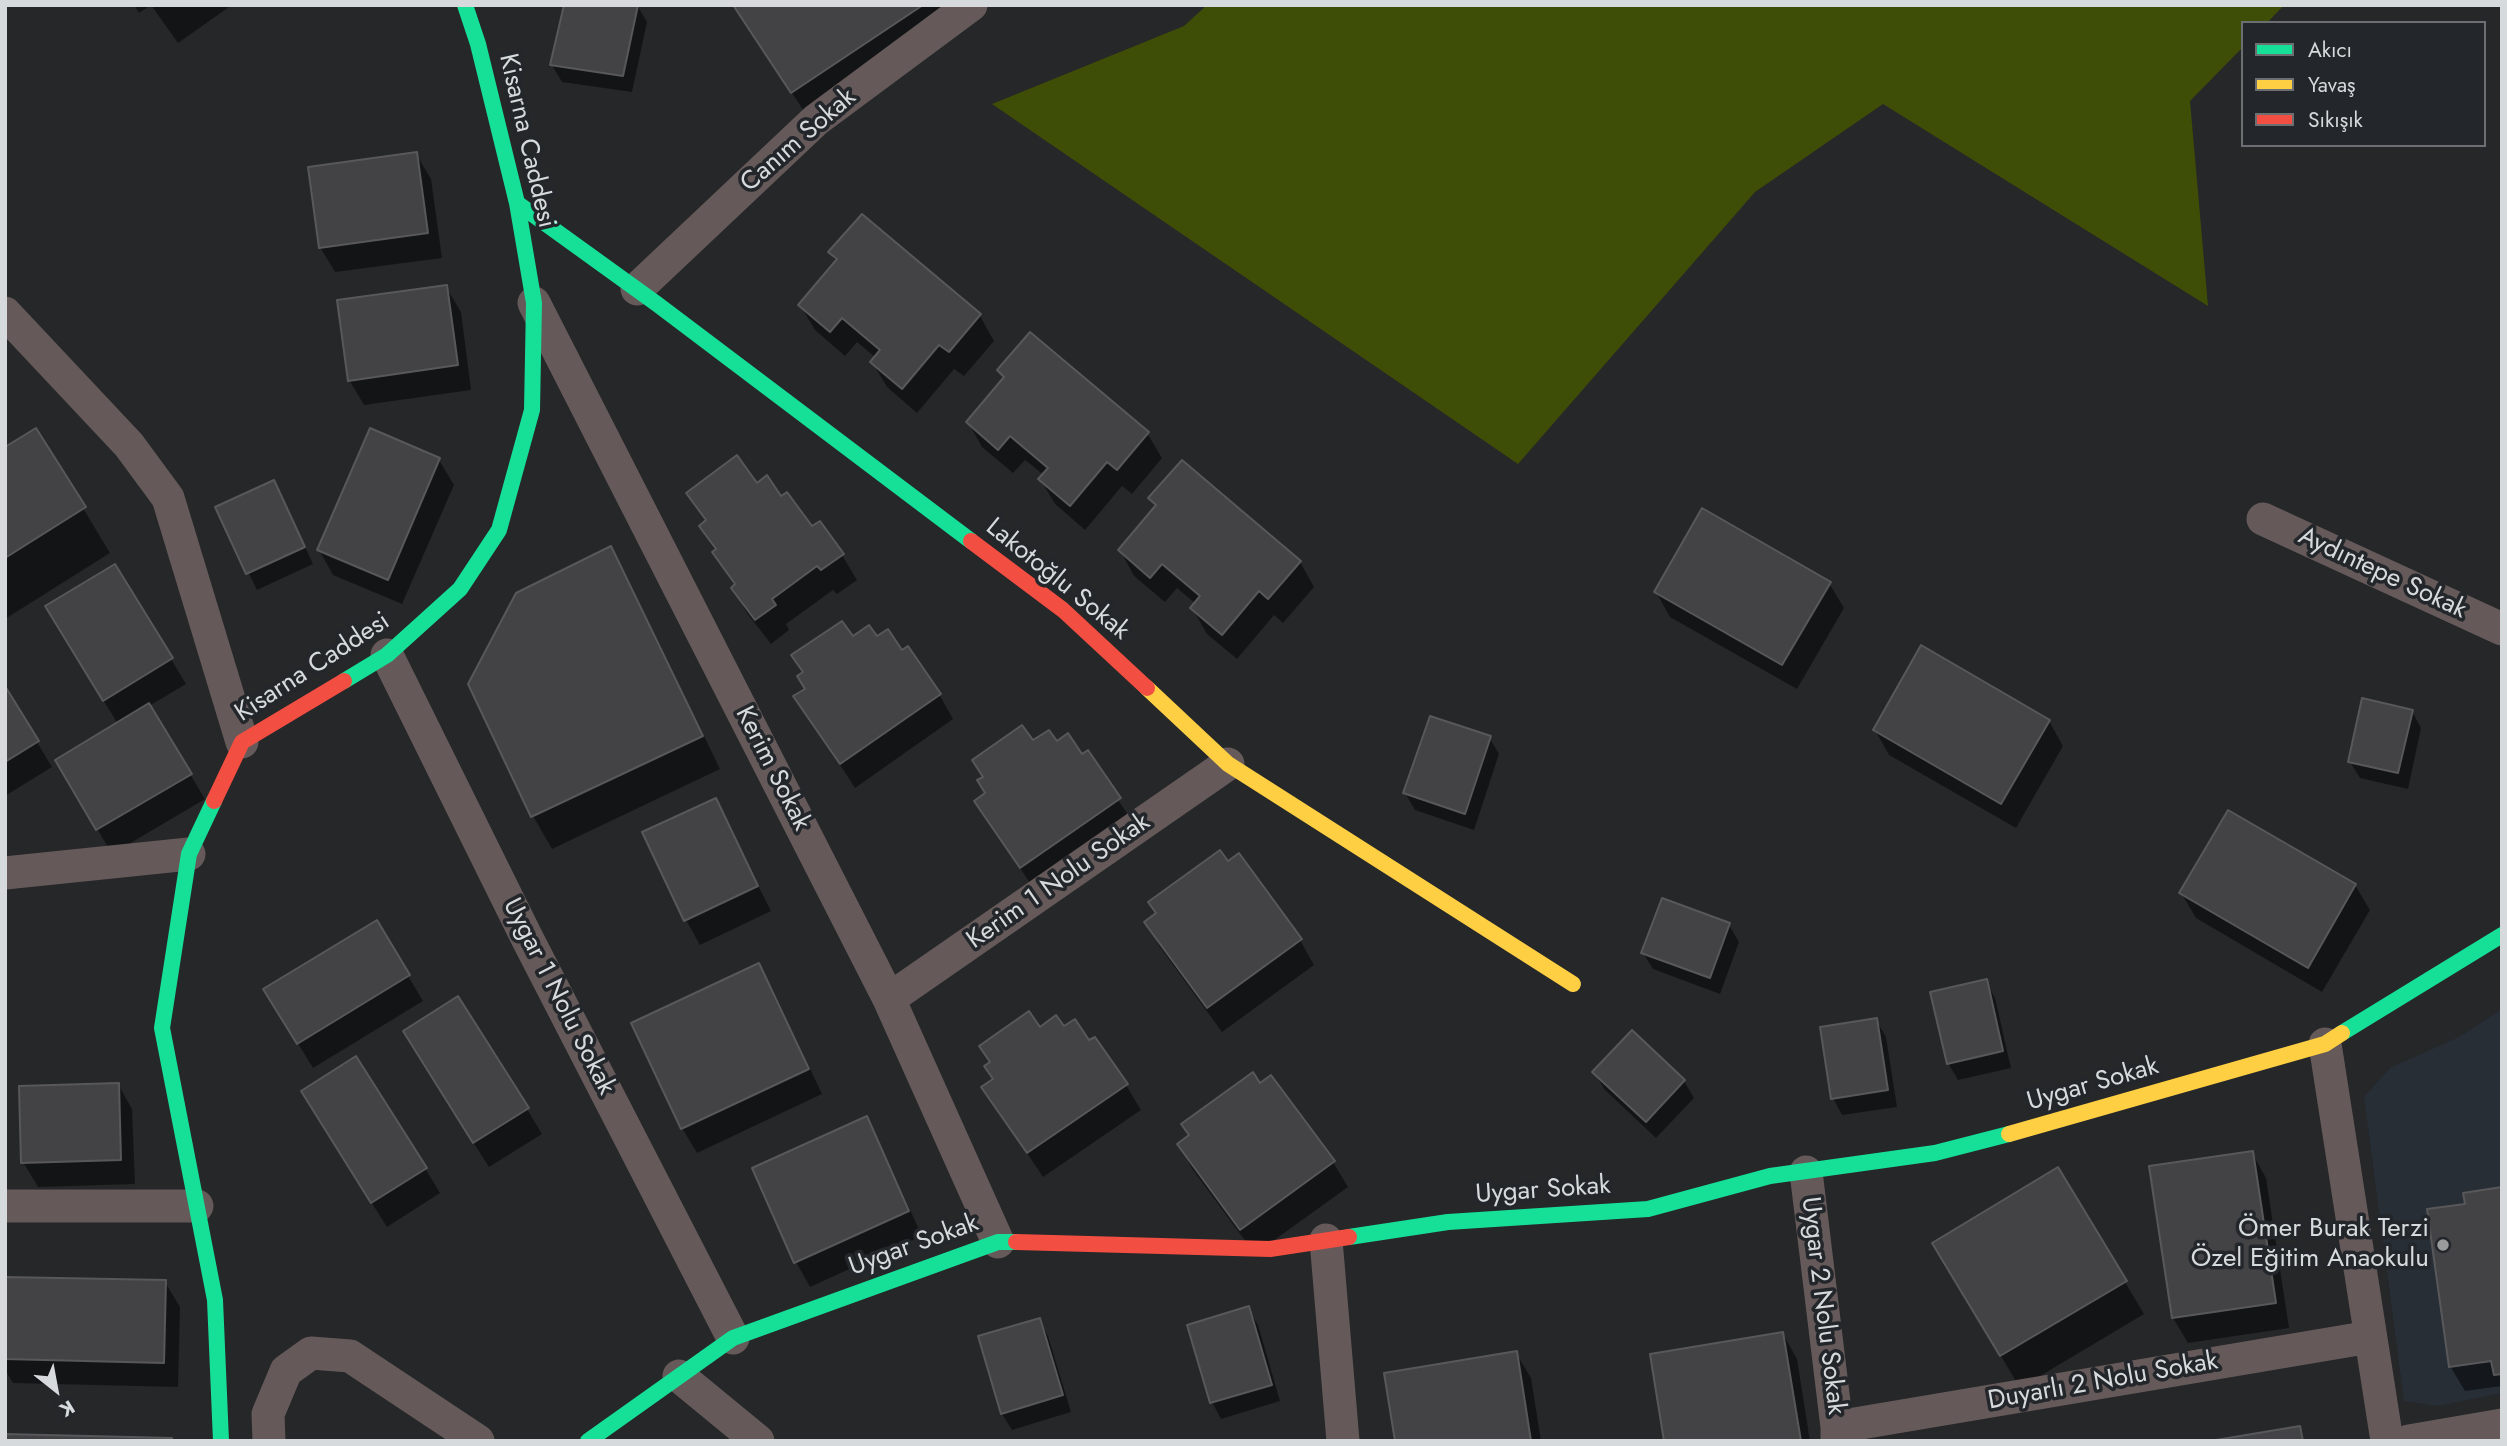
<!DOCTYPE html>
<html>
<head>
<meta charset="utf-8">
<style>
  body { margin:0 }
  #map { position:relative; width:2507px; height:1446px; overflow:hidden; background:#252729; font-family:Jost,sans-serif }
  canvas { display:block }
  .frame { position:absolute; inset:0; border:7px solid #d7dadc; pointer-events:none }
  .legend { position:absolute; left:2241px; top:21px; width:245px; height:126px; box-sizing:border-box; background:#23272b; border:2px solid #6b6f72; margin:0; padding:9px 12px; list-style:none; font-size:21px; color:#d7dadc }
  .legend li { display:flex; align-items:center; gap:14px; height:35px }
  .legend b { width:35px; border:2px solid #6b6f72 }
  .north { position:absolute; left:21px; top:1355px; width:70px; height:70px; -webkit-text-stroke:5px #23272b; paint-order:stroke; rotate:149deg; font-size:19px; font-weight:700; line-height:28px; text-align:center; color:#d7dadc }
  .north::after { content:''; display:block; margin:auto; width:24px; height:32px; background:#d7dadc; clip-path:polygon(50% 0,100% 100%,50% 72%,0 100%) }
</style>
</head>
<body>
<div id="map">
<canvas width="2507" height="1446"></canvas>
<div class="frame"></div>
<ul class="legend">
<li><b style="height:9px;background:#16e098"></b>Akıcı</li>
<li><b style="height:9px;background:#ffcf43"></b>Yavaş</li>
<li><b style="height:9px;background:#f24e42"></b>Sıkışık</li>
</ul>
<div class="north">K</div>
</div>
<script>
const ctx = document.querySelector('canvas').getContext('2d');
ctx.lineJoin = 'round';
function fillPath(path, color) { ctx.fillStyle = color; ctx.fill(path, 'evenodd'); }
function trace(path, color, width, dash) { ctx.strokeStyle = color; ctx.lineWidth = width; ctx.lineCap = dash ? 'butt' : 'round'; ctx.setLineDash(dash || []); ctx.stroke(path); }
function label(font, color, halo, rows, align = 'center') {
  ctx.font = font + ' Jost,sans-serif'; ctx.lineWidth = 7; ctx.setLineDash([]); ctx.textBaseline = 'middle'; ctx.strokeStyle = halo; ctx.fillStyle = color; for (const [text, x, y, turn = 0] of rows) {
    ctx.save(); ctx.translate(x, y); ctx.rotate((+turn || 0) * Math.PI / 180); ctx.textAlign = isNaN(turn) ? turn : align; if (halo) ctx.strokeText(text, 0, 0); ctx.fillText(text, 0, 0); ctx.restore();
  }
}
const built = new Path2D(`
  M2502,1009V1393L2438,1406L2404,1401L2364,1097L2390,1068L2459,1037Z`);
const green = new Path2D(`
  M1207,5H2284L2267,23H2243V47L2190,101L2208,306L1883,104L1755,192L1518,464L992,104L1184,26Z`);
const shadow = new Path2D(`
  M134,5H151L139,13Z
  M151,5H232L178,43Z
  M637,5L647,22L632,92L562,82L552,65Z
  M735,5H965L807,116Z
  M416,154L431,179L442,258L335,272L320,247Z
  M863,217L980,316L994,341L964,376L954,369L917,413L887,387L872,362L876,358L857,342L845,356L815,330L800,305L836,262L831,252Z
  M446,287L461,312L471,390L364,405L349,380Z
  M999,370L1147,433L1162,458L1132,494L1122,486L1085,530L1055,504L1040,479L1044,475L1025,460L1013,473L982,447L968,422L1004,379Z
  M36,430L110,553L5,619V450Z
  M439,460L454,485L402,604L333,575L319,550Z
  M757,485L781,499L842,555L857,580L837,594L833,590L786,624L789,630L771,644L747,613L733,588L735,587L701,526L706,522L688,493Z
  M283,499L313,564L257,590L217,508Z
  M1150,499L1300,562L1314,587L1283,623L1274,615L1237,659L1207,634L1192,608L1196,604L1177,588L1165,602L1134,576L1120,550L1156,508Z
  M611,549L629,581L720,769L552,849L533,816L470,684Z
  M1829,583L1844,608L1797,689L1670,617L1656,592Z
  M61,632L171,659L186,684L149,706L205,799L112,854L57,761L118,724Z
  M876,638L901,652L939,694L953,719L855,788L796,697L807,690L803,673L794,656Z
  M5,689L52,767L5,796Z
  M2412,711L2421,728L2408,789L2360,778L2350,762Z
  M2049,721L2063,746L2016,828L1889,755L1875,730Z
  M1489,737L1499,754L1474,830L1415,810L1405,793Z
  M1057,743L1082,757L1087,753L1134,824L1036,892L976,802Z
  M715,800L771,911L700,945L686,920Z
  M2355,885L2370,910L2322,992L2196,918L2181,893Z
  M376,922L423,1001L313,1068L280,1014Z
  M1146,922L1300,940L1314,965L1222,1032L1160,947Z
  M1729,925L1739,942L1720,994L1653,969L1643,953Z
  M759,965L773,990L822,1094L697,1153L682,1128Z
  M1986,981L1995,998L2011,1068L1958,1080L1948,1063Z
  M1876,1020L1886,1037L1897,1107L1842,1115L1833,1098Z
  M1040,1029H1064L1089,1042L1126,1085L1141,1110L1043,1177L983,1087L994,1080L991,1063L981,1046Z
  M1632,1033L1684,1081L1694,1098L1656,1138L1604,1089L1595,1072Z
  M419,1057L527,1109L542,1134L489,1167Z
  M118,1084L132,1109L135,1184L38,1187L23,1162Z
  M1260,1085L1333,1162L1348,1187L1255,1254L1193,1170L1179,1145L1190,1137L1183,1125Z
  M317,1116L425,1168L440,1193L387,1227Z
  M866,1119L880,1144L922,1236L810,1287L796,1262Z
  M2252,1153L2266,1178L2289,1328L2188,1343L2173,1318L2151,1167Z
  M2502,1189V1386L2465,1391L2450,1366L2467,1206Z
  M1953,1276L2125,1282L2144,1314L2020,1388Z
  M5,1278L165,1282L180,1307L178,1387L13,1383L5,1370Z
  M1248,1308L1258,1325L1280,1401L1221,1419L1212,1402Z
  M1039,1320L1048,1336L1071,1412L1012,1430L1002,1414Z
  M1783,1334L1797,1359L1810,1441H1666Z
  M1516,1353L1531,1378L1541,1441H1396Z`);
const building = new Path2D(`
  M564,5H638L623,76L550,65Z
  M733,5H923L791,93Z
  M417,152L428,233L319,248L308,167Z
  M862,214L981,314L949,352L939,345L902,389L870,362L880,350L842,318L830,332L798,305L837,259L828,252Z
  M447,285L458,365L348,381L337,300Z
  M1030,332L1149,432L1117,470L1107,462L1070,506L1038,479L1048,468L1010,436L998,450L966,422L1004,377L997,370Z
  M36,428L86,507L5,558V447Z
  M370,428L440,458L388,580L317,550Z
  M737,455L757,483L767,475L781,496L787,492L812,526L820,521L844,554L821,570L817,566L772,599L776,605L755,620L731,588L735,584L712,552L716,549L699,526L706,520L686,493Z
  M1182,460L1301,561L1268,599L1259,591L1222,635L1190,608L1200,596L1162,564L1150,578L1118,550L1156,505L1148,498Z
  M274,480L305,547L246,574L215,507Z
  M1702,508L1831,582L1782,665L1654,592Z
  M611,546L703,736L531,817L468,684L516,593Z
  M115,564L173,658L103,701L45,606Z
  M842,621L853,636L869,625L877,636L888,629L902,650L908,646L941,694L840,764L793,696L805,689L797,676L803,672L791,655Z
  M1921,645L2050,720L2001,804L1873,730Z
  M5,686L39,741L5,762Z
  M2362,698L2413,710L2398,773L2348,762Z
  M149,703L192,774L96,830L55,760Z
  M1430,716L1491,736L1465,814L1403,793Z
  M1022,725L1033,740L1049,730L1057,741L1068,733L1082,754L1088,750L1121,798L1020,868L974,801L985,793L977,780L983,777L972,760Z
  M716,798L758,886L684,921L642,832Z
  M2228,810L2356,884L2308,968L2179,893Z
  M1220,850L1228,861L1239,853L1302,939L1207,1008L1144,922L1156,913L1148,902Z
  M1662,898L1730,923L1710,978L1641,953Z
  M377,920L410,975L297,1044L263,989Z
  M759,963L809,1069L681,1129L631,1023Z
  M1987,979L2003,1051L1947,1064L1930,992Z
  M458,996L529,1108L473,1143L403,1031Z
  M1029,1011L1040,1027L1056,1015L1064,1026L1075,1019L1089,1040L1095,1037L1128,1084L1027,1153L981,1087L993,1079L984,1066L990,1062L979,1046Z
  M1877,1018L1888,1090L1831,1099L1820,1027Z
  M1632,1030L1685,1080L1646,1122L1592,1072Z
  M356,1056L427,1168L371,1203L301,1091Z
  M1253,1072L1260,1083L1271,1075L1335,1161L1240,1230L1177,1144L1189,1135L1181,1124Z
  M119,1083L121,1160L21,1163L19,1086Z
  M867,1116L909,1211L794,1263L752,1168Z
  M2253,1151L2276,1303L2172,1318L2149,1166Z
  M2058,1167L2127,1281L2000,1356L1932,1243Z
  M2502,1187V1374L2494,1375L2491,1361L2449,1367L2427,1209L2465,1204L2463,1193Z
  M5,1277L166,1280L164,1363L5,1359Z
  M1249,1306L1272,1385L1210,1403L1187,1325Z
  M1040,1318L1063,1395L1001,1414L978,1336Z
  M1783,1332L1801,1441H1664L1650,1354Z
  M1517,1351L1531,1441H1395L1384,1373Z
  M2300,1426L2303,1441H2210Z
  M5,1434L172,1438V1441H5Z`);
const street = new Path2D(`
  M637,289L816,120L971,5
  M534,303L889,999L998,1242
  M5,313L129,445L168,498L242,742
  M2263,519L2502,629
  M387,655L527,938L733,1338
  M5,873L189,854
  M889,999L1228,764
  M2325,1044L2387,1441
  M1806,1172L1837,1427V1441
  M5,1206H197
  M1326,1240L1343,1441
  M679,1376L758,1441
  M1837,1427L2370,1337
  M269,1441L268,1414L286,1371L311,1353L350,1356L478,1441
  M2409,1441L2502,1425`);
const fast = new Path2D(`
  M517,203L657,304L971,541
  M344,681L387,655L460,589L499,530L532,410L534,303L517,203L478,44L465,5
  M214,801L189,854L162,1028L215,1300L221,1441
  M2342,1033L2502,935
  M1349,1237L1448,1222L1648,1209L1770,1176L1935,1153L2009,1134
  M588,1441L733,1338L998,1242H1016`);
const slow = new Path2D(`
  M1147,688L1228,764L1573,984
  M2009,1134L2325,1044L2342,1033`);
const jam = new Path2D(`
  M971,541L1063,610L1147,688
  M214,801L242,742L344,681
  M1016,1242L1270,1249L1349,1237`);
const markers = [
  [2443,1245,7,"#999b9d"]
];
const streetNames = [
  ["Kisarna Caddesi",526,141,77],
  ["Canım Sokak",799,141,-41],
  ["Aydıntepe Sokak",2382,574,25],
  ["Lakotoğlu Sokak",1057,580,39],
  ["Kisarna Caddesi",313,668,-33],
  ["Kerim Sokak",772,769,63],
  ["Kerim 1 Nolu Sokak",1059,882,-35],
  ["Uygar 1 Nolu Sokak",558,997,63],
  ["Uygar Sokak",2093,1085,-16],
  ["Uygar Sokak",1543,1191,-4],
  ["Uygar Sokak",914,1246,-20],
  ["Uygar 2 Nolu Sokak",1822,1306,83],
  ["Duyarlı 2 Nolu Sokak",2103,1382,-10]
];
const poiNames = [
  ["Ömer Burak Terzi",2429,1230],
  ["Özel Eğitim Anaokulu",2429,1260]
];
fillPath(built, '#272e36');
fillPath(green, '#3e4e06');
fillPath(shadow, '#0007');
fillPath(building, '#434345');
trace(building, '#58585a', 2);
trace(street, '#655a59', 33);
trace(fast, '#16e098', 16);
trace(slow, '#ffcf43', 16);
trace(jam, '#f24e42', 16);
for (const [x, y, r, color] of markers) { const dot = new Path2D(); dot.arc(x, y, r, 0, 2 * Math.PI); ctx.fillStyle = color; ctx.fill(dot); trace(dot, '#23272b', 2.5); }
label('26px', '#d7dadc', '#23272b', streetNames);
label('26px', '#d7dadc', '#23272b', poiNames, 'right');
</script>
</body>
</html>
